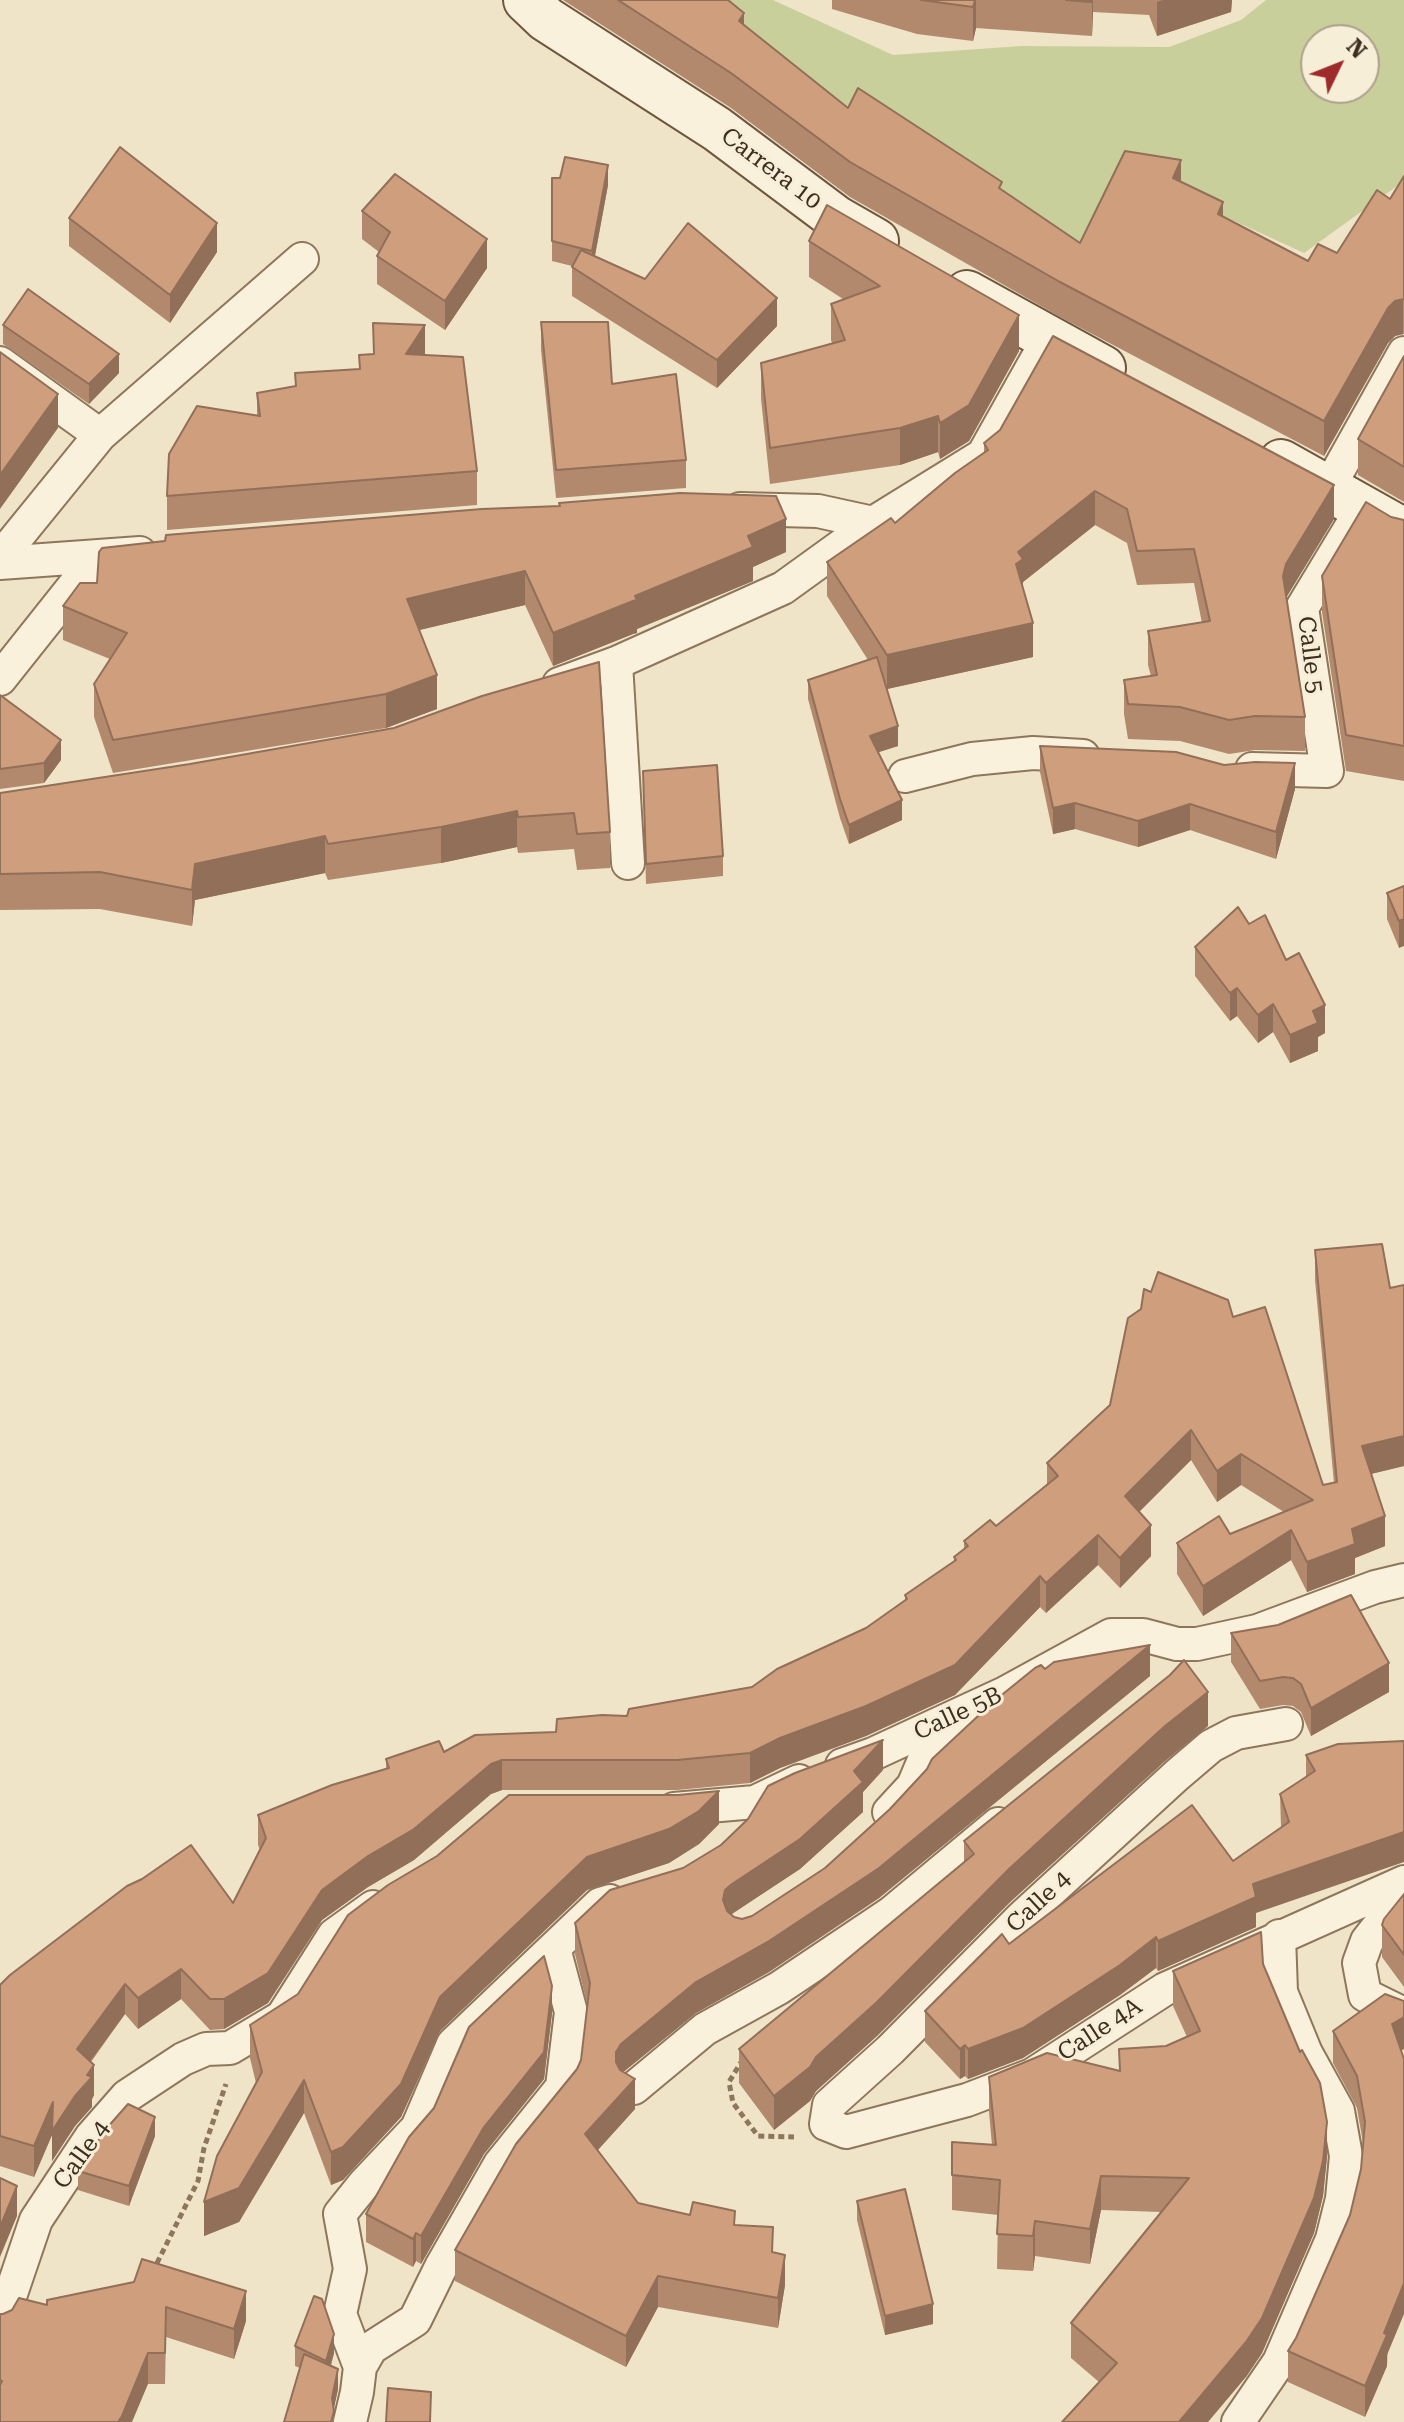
<!DOCTYPE html>
<html>
<head>
<meta charset="utf-8">
<style>
  body { margin:0 }
  #map { position:relative; width:1404px; height:2422px; overflow:hidden; background:#f0e4c8; font-family:"Roboto Serif",serif }
  canvas { display:block }
  .north { position:absolute; left:1300px; top:24px; width:80px; height:80px; box-sizing:border-box; background:#f7eed8; border:2px solid #ada18e; border-radius:50%; rotate:47deg; font-size:22px; font-weight:700; line-height:32px; text-align:center; color:#3d2e20 }
  .north::after { content:''; display:block; margin:auto; width:28px; height:36px; background:#9e2a2b; clip-path:polygon(50% 0,100% 100%,50% 72%,0 100%) }
</style>
</head>
<body>
<div id="map">
<canvas width="1404" height="2422"></canvas>
<div class="north">N</div>
</div>
<script>
const ctx = document.querySelector('canvas').getContext('2d');
ctx.lineJoin = 'round';
function fillPath(path, color) { ctx.fillStyle = color; ctx.fill(path, 'evenodd'); }
function trace(path, color, width, dash) { ctx.strokeStyle = color; ctx.lineWidth = width; ctx.lineCap = dash ? 'butt' : 'round'; ctx.setLineDash(dash || []); ctx.stroke(path); }
function label(font, color, halo, rows, align = 'center') {
  ctx.font = font + ' "Roboto Serif",serif'; ctx.lineWidth = 6; ctx.setLineDash([]); ctx.textBaseline = 'middle'; ctx.strokeStyle = halo; ctx.fillStyle = color; for (const [text, x, y, turn = 0] of rows) {
    ctx.save(); ctx.translate(x, y); ctx.rotate((+turn || 0) * Math.PI / 180); ctx.textAlign = isNaN(turn) ? turn : align; if (halo) ctx.strokeText(text, 0, 0); ctx.fillText(text, 0, 0); ctx.restore();
  }
}
const green = new Path2D(`
  M711,0H773L893,55L1021,46L1169,47L1241,20L1266,0H1404V181L1304,253L1119,168L1073,264L846,118ZM1316,40H1364V88H1316Z`);
const path = new Path2D(`
  M743,2059L729,2082L733,2103L758,2136L794,2137
  M157,2263L198,2181L204,2148L226,2084`);
const street = new Path2D(`
  M0,363L100,435
  M1329,487L1404,353
  M740,509L818,511L873,523L983,455L1048,339
  M0,558L100,435L302,259
  M0,563L140,553
  M616,663L628,863
  M0,679L97,557
  M559,684L616,663L783,588L873,523
  M1252,769L1327,771L1302,608L1363,507
  M905,776L972,759L1033,753L1083,756
  M1286,1724L1236,1733L1211,1746L1177,1775L1022,1917L890,2050L829,2105L826,2124L846,2132L967,2100L1032,2075L1165,1989L1404,1882
  M842,1765L873,1754L1005,1693L1111,1635H1143L1177,1644H1197L1257,1631L1375,1587L1404,1580
  M674,1809L755,1802L799,1781
  M889,1812L913,1786L930,1746L953,1720
  M1404,1894L1367,1941L1359,1963L1365,1995L1404,2014
  M634,2088L705,2029L779,1988L891,1913L998,1824
  M0,2326L36,2220L91,2137L127,2096L183,2059L206,2049L230,2048L282,2017L334,1935L373,1907
  M360,2367L340,2314L350,2269L340,2214L364,2184L417,2128L453,2044L600,1904L610,1901
  M350,2422L357,2392L360,2367L371,2348L415,2320L441,2267L500,2164L562,2087L571,2012L554,1948
  M1238,2422L1279,2362L1332,2239L1342,2199L1346,2156L1338,2111L1306,2053L1281,1992L1279,1936`);
const secondary = new Path2D(`
  M526,0L546,19L717,129L836,218L876,241
  M967,293L1103,368
  M1281,462L1404,531`);
const wall = new Path2D(`
  M563,0H728L744,26L848,108L1002,191L1080,243L1181,182L1223,217L1308,261L1337,253L1390,199L1404,176V334L1395,336L1388,343L1324,456L1060,317L850,197L731,108Z
  M832,0H1232L1231,12L1157,36L1149,15L1093,12L1092,36L976,28L973,41L917,34L832,9Z
  M552,178L608,185L595,256L645,279L777,326L717,388L572,296V266L552,261Z
  M362,211L487,268L445,330L377,284V256L379,252L362,239Z
  M69,218L217,252L170,323L69,246Z
  M809,241L1019,351L969,441L940,459L938,452L900,465L770,484L761,399V363L832,343L831,340V304L843,299L809,277Z
  M541,322L612,384L686,460V488L556,498L541,350Z
  M373,323L425,355L477,471V505L167,530V496L257,415V393L295,387L359,369V355L373,354Z
  M3,325L119,373L89,404L3,344Z
  M1404,356V502L1358,475V439Z
  M984,443L1334,519L1286,597L1305,717V751L1255,750L1229,754L1180,741L1128,739L1124,714V680L1151,676L1148,665V631L1202,623L1194,583L1137,585L1127,543L1095,525L1023,582V590L1033,657L887,689L898,746L878,752L902,820L849,844L840,818L808,699V680L868,660L827,596V562L895,523L984,453Z
  M1391,517L1404,520V781L1346,771L1322,612V576Z
  M786,552L753,567V581L637,629V633L633,634L553,666L525,605L419,630L437,709L386,728L113,773L94,717V684L110,659L63,640V606L97,583Z
  M0,695L61,760L44,783L0,789Z
  M482,696L610,832V868L577,870L574,849L518,853L517,847L441,863L328,880L325,873L195,900L192,926L100,909L0,910V793L190,764L394,728Z
  M1040,746L1295,789L1276,859L1190,830L1138,847L1075,829L1053,834L1040,772Z
  M643,771L723,856V876L646,884Z
  M1404,886L1399,948L1387,919V893Z
  M1249,924L1286,960L1325,1033L1318,1037V1051L1290,1063L1273,1032L1258,1043L1237,1016L1230,1021L1195,976V947Z
  M1315,1250L1390,1288L1404,1285V1466L1371,1474L1385,1546L1355,1558V1574L1307,1592L1291,1560L1203,1616L1177,1574V1543L1230,1534L1284,1512L1241,1485L1217,1502L1191,1460L1139,1512L1151,1556L1120,1588L1098,1565L1046,1613L1040,1607L955,1695L866,1736L780,1768L750,1783L677,1790H502L491,1794L414,1860L368,1887L322,1920L268,2003L224,2029L210,2030L181,1999L138,2029L125,2014L91,2062L94,2095L92,2099V2107L75,2126L52,2161V2135L34,2177L0,2166V1985L233,1903L260,1850L258,1845V1815L386,1769V1759L444,1752L556,1732L752,1687L866,1628L905,1600V1595L954,1561V1557L964,1549V1541L996,1526L1047,1484V1463L1233,1317L1323,1485L1334,1483L1315,1280Z
  M1231,1633L1389,1692L1311,1736L1301,1712L1293,1706L1283,1705L1260,1709L1231,1662Z
  M1045,1669L1150,1676L879,1898L769,1972L696,2013L623,2072L635,2109L598,2150L638,2203L735,2225L773,2252L785,2285L778,2328L658,2307L626,2367L455,2281V2250L577,2069L581,2060L587,2004L575,1954V1923L683,1868L883,1770L863,1792V1812L800,1869L731,1914L734,1917L742,1919L752,1916L825,1868Z
  M1208,1726L1165,1761L1009,1903L877,2036L816,2091L810,2101L774,2130L739,2083V2049L964,1862V1841Z
  M1404,1741L1256,1913V1927L1158,1971L1156,1968L1120,1995L1023,2058L968,2079L965,2076L960,2079L925,2042V2011L1009,1944L1233,1861L1281,1827L1280,1794L1306,1777V1755Z
  M719,1824L699,1844L669,1863L587,1890L440,2031L401,2117L343,2180L331,2185L304,2113L239,2222L204,2236L256,2083L250,2058V2025Z
  M1404,1894V1987L1382,1957V1925Z
  M1263,1964L1327,2157L1323,2196L1314,2233L1262,2353L1246,2377L1099,2382L1071,2358V2323L1162,2212L1101,2210L1090,2264L1035,2256L1033,2271L997,2269L998,2215L952,2210V2142L992,2145L989,2112V2077L1119,2071L1166,2046L1187,2037L1173,2006V1971Z
  M552,2013L544,2079L484,2154L421,2264L416,2261L413,2267L366,2242V2214Z
  M1333,2031L1404,2049L1401,2050L1387,2366L1365,2417L1288,2382V2351L1296,2338L1350,2215L1361,2169L1363,2143L1357,2108L1333,2063Z
  M155,2136L129,2206L78,2190V2171Z
  M857,2201L933,2324L885,2335L857,2220Z
  M134,2282L246,2321L234,2359L166,2337L165,2384H148L0,2422V2314L47,2305Z
  M295,2346L334,2353L331,2366L338,2389L333,2410L334,2422L300,2368L295,2366Z`);
const shadedWall = new Path2D(`
  M975,0H976V28L973,41V7Z
  M1092,0H1093V12L1092,36Z
  M1163,0H1232L1231,12L1157,36V2Z
  M744,13V48L739,21Z
  M1181,160V196L1173,178Z
  M608,165V185L592,271V251Z
  M1223,202V237L1218,214Z
  M217,223V252L170,323V295Z
  M487,239V268L445,330V301Z
  M777,298V326L717,388V360Z
  M1403,299V334L1395,336L1388,343L1324,456V421L1388,308L1395,301Z
  M1019,315V351L969,441L940,459V423Z
  M425,325V359L406,354Z
  M119,354V373L89,404V384Z
  M58,394V428L0,509V475Z
  M938,416V452L900,465V428Z
  M1334,485V519L1286,598L1283,576L1286,564Z
  M1095,491V525L1023,582V593L1016,564L1018,552Z
  M786,519V552L753,567V581L637,629V633L633,634L553,666V633L635,596L748,536Z
  M525,571V605L407,633V599Z
  M1033,623V657L887,689V655Z
  M437,675V709L386,728V694Z
  M898,726V746L870,755V736Z
  M61,740V760L44,783V763Z
  M1295,763V789L1276,859V832Z
  M902,800V820L849,844V825Z
  M1075,803V829L1053,834V808Z
  M1190,804V830L1138,847V821Z
  M517,811V847L441,863V827Z
  M325,836V873L195,900L192,926V890L195,864Z
  M1404,919V946L1399,948V921Z
  M1237,988V1016L1230,1021V993Z
  M1273,1004V1032L1258,1043V1015Z
  M1325,1005V1033L1318,1037V1051L1290,1063V1035L1313,1011Z
  M1191,1430V1460L1125,1526V1496Z
  M1404,1436V1466L1362,1476V1446Z
  M1241,1454V1485L1217,1502V1471Z
  M1385,1516V1546L1355,1558V1574L1307,1592V1562L1352,1529Z
  M1151,1525V1556L1120,1588V1558Z
  M1291,1530V1560L1203,1616V1586Z
  M1098,1535V1565L1046,1613V1583Z
  M1040,1576V1607L955,1695L866,1736L780,1768L750,1783V1753Z
  M1150,1645V1676L879,1898L769,1972L696,2013L621,2074L616,2082V2052L621,2044L696,1982Z
  M1389,1663V1692L1311,1736V1708Z
  M1208,1692V1726L1165,1761L1009,1903L877,2036L816,2091L810,2101L774,2130V2096L816,2057L1009,1869L1165,1726Z
  M883,1740V1770L863,1792V1812L800,1869L732,1914L725,1921L723,1900L725,1890L854,1771Z
  M502,1760V1790L491,1794L414,1860L368,1887L322,1920L268,2003L224,2029V1999L322,1890L491,1764Z
  M719,1791V1824L699,1844L669,1863L587,1890L440,2031L401,2117L343,2180L331,2185V2152L440,1997L587,1857Z
  M1404,1832V1862L1256,1913V1927L1158,1971V1941L1253,1884Z
  M1156,1937V1968L1120,1995L1023,2058L968,2079V2049Z
  M181,1969V1999L138,2029V1998Z
  M125,1984V2014L77,2079V2049Z
  M552,1986V2013L544,2079L484,2154L421,2264V2236Z
  M1404,2017V2049L1392,2056V2024Z
  M965,2045V2076L960,2079V2049Z
  M94,2065V2095L92,2099V2107L75,2126L52,2161V2135L34,2177V2146L53,2102Z
  M635,2079V2109L585,2164V2134Z
  M304,2080V2113L239,2222L204,2236V2202Z
  M155,2117V2136L129,2206V2186Z
  M1327,2122V2157L1323,2196L1314,2233L1262,2353L1246,2377L1208,2422H1179Z
  M1101,2176V2210L1090,2264V2229Z
  M17,2186V2216L0,2257V2227Z
  M1035,2221V2256L1033,2271V2236Z
  M416,2233V2261L413,2267V2239Z
  M785,2255V2285L778,2328V2298Z
  M658,2276V2307L626,2367V2336Z
  M1404,2283V2314L1387,2355V2366L1365,2417V2386L1384,2333Z
  M246,2291V2321L234,2359V2329Z
  M933,2304V2324L885,2335V2316Z
  M334,2334V2353L326,2380V2361Z
  M148,2353V2384L132,2422H118Z
  M338,2369V2389L332,2418V2398Z`);
const building = new Path2D(`
  M618,0H728L744,13L739,21L848,108L858,88L1002,182L999,188L1080,243L1125,151L1181,160L1173,178L1223,202L1218,214L1308,261L1318,244L1337,253L1377,190L1390,199L1404,176V299L1395,301L1388,308L1324,421L1060,282L850,162L731,73Z
  M921,0H975L973,7Z
  M1066,0H1092V2Z
  M120,147L217,223L170,295L69,218Z
  M565,157L608,165L592,251L552,241V178H560Z
  M395,174L487,239L445,301L377,256L390,232L362,211Z
  M827,205L1019,315L969,405L940,423L938,416L900,428L770,448L761,363L845,340L831,304L880,286L809,241Z
  M688,223L777,298L717,360L572,267L581,250L645,279Z
  M28,289L119,354L89,384L3,325Z
  M541,322H608L612,384L676,374L686,460L556,470Z
  M373,323L425,325L406,354L463,357L477,471L167,496L169,454L197,406L260,416L257,393L296,386L295,373L360,369L359,355L374,354Z
  M1053,336L1334,485L1286,564L1283,576L1305,717L1255,716L1229,720L1180,707L1128,704L1124,680L1157,675L1148,631L1210,621L1194,549L1137,551L1127,509L1095,491L1018,552L1023,559L1016,564L1033,623L887,655L827,562L891,518L895,523L955,473L988,450L984,443L1000,430Z
  M0,352L58,394L0,475Z
  M1404,356V467L1358,439Z
  M680,493L776,496L786,519L748,536L753,547L635,596L637,600L633,601L553,633L525,571L407,599L437,675L386,694L113,740L94,684L127,633L63,606L80,583H97L99,552L102,548L165,541L166,535L482,509L560,506L559,503Z
  M1366,502L1391,517L1404,520V746L1346,735L1322,576Z
  M877,657L898,726L870,736L902,800L849,825L840,799L808,680Z
  M599,662L610,832L577,834L574,813L518,817L517,811L441,827L328,844L325,836L195,864L192,890L100,872L0,874V793L190,764L394,728L482,696Z
  M0,695L61,740L44,763L0,769Z
  M1040,746L1176,752L1224,765L1255,762L1295,763L1276,832L1190,804L1138,821L1075,803L1053,808Z
  M717,765L723,856L646,864L643,771Z
  M1404,886V919L1399,921L1387,893Z
  M1238,907L1249,924L1265,915L1286,960L1299,953L1325,1005L1313,1011L1318,1023L1290,1035L1273,1004L1258,1015L1237,988L1230,993L1195,947Z
  M1382,1244L1390,1288L1404,1285V1436L1362,1446L1385,1516L1352,1529L1355,1544L1307,1562L1291,1530L1203,1586L1177,1543L1219,1516L1230,1534L1313,1500L1241,1454L1217,1471L1191,1430L1125,1496L1151,1525L1120,1558L1098,1535L1046,1583L1040,1576L955,1665L866,1706L780,1738L750,1753L677,1760H502L491,1764L414,1829L368,1856L322,1890L268,1973L224,1999H210L181,1969L138,1998L125,1984L77,2049L94,2065L87,2075L92,2077L75,2096L52,2131L53,2102L34,2146L0,2136V1985L10,1975L127,1886L142,1879L191,1845L233,1903L266,1838L258,1815L332,1785L389,1768L386,1759L439,1741L444,1752L475,1735L556,1732L557,1719L602,1715L627,1716L629,1709L752,1687L777,1669L866,1628L907,1599L905,1595L956,1560L954,1557L968,1546L964,1541L990,1520L996,1526L1058,1476L1047,1463L1110,1405L1128,1318L1141,1309L1144,1289L1151,1292L1158,1272L1228,1300L1233,1317L1265,1307L1323,1485L1337,1482L1315,1250Z
  M1351,1595L1389,1663L1311,1708L1301,1684L1293,1678L1283,1677L1260,1681L1231,1633L1278,1625Z
  M1150,1645L879,1868L769,1941L696,1982L621,2044L616,2052V2062L620,2070L635,2079L585,2134L638,2203L690,2215L693,2202L735,2211L734,2225L773,2227L772,2252L785,2255L778,2298L658,2276L626,2336L455,2250L516,2144L577,2069L581,2060L590,1983L575,1923L610,1890L683,1868L721,1845L748,1819L768,1786L795,1773L883,1740L854,1771L863,1782L800,1839L732,1884L725,1890L723,1900L727,1911L734,1917L742,1919L752,1916L825,1868L890,1809L927,1769L932,1759L993,1702L1035,1668L1041,1665L1045,1669L1054,1662Z
  M1184,1660L1208,1692L1165,1726L1009,1869L877,2002L816,2057L810,2067L774,2096L739,2049L974,1854L964,1841L1170,1675Z
  M1404,1741V1832L1253,1884L1256,1897L1158,1941L1156,1937L1120,1965L1023,2028L968,2049L965,2045L960,2049L925,2011L1002,1934L1009,1944L1192,1805L1233,1861L1289,1822L1280,1794L1315,1771L1306,1755L1338,1744Z
  M719,1791L699,1811L669,1829L587,1857L440,1997L401,2084L343,2147L331,2152L304,2080L239,2188L204,2202L217,2156L262,2072L250,2025L298,1994L348,1915L388,1885L437,1856L509,1795H678Z
  M1404,1894V1955L1382,1925L1384,1919Z
  M1261,1932L1263,1964L1300,2052L1302,2050L1320,2083L1327,2122L1323,2161L1314,2198L1262,2318L1246,2342L1179,2422H1062L1117,2363L1071,2323L1189,2178L1101,2176L1090,2229L1035,2221L1033,2236L997,2234L1000,2180L952,2175V2142L996,2145L989,2077L1047,2053L1120,2071L1119,2049L1166,2046L1200,2031L1173,1971Z
  M544,1956L552,1986L544,2052L484,2127L421,2236L416,2233L413,2239L366,2214L409,2137L434,2108L469,2027Z
  M1385,1994L1404,2001V2017L1392,2024L1404,2059V2283L1384,2333L1387,2335L1365,2386L1288,2351L1296,2338L1350,2215L1361,2169L1365,2122L1357,2076L1333,2031Z
  M128,2104L155,2117L129,2186L78,2171L106,2129Z
  M0,2178L17,2186L0,2227Z
  M905,2189L933,2304L885,2316L857,2201Z
  M142,2259L246,2291L234,2329L166,2307L165,2353H148L122,2416L118,2422H0V2385L2,2381L0,2380V2314H3L12,2310L19,2298L47,2305V2300L134,2282Z
  M314,2296L322,2299L334,2334L326,2361L295,2346Z
  M304,2354L338,2369L332,2398L334,2411L331,2422H284Z
  M388,2388L431,2392L430,2422H386Z`);
const streetNames = [
  ["Carrera 10",771,169,37],
  ["Calle 5",1310,655,83],
  ["Calle 5B",958,1714,-25],
  ["Calle 4",1039,1902,-43],
  ["Calle 4A",1100,2030,-33],
  ["Calle 4",82,2155,-54]
];
fillPath(green, '#c9cf9b');
trace(street, '#8d765c', 36);
trace(secondary, '#6f573f', 48);
trace(path, '#8d765c', 5, [6, 4]);
trace(street, '#faf1dc', 32);
trace(secondary, '#faf1dc', 44);
fillPath(wall, '#b2896c');
fillPath(shadedWall, '#916f58');
fillPath(building, '#cf9f7d');
trace(building, '#916f58', 2);
label('24px', '#3d2e20', '#f7eed8', streetNames);
</script>
</body>
</html>
